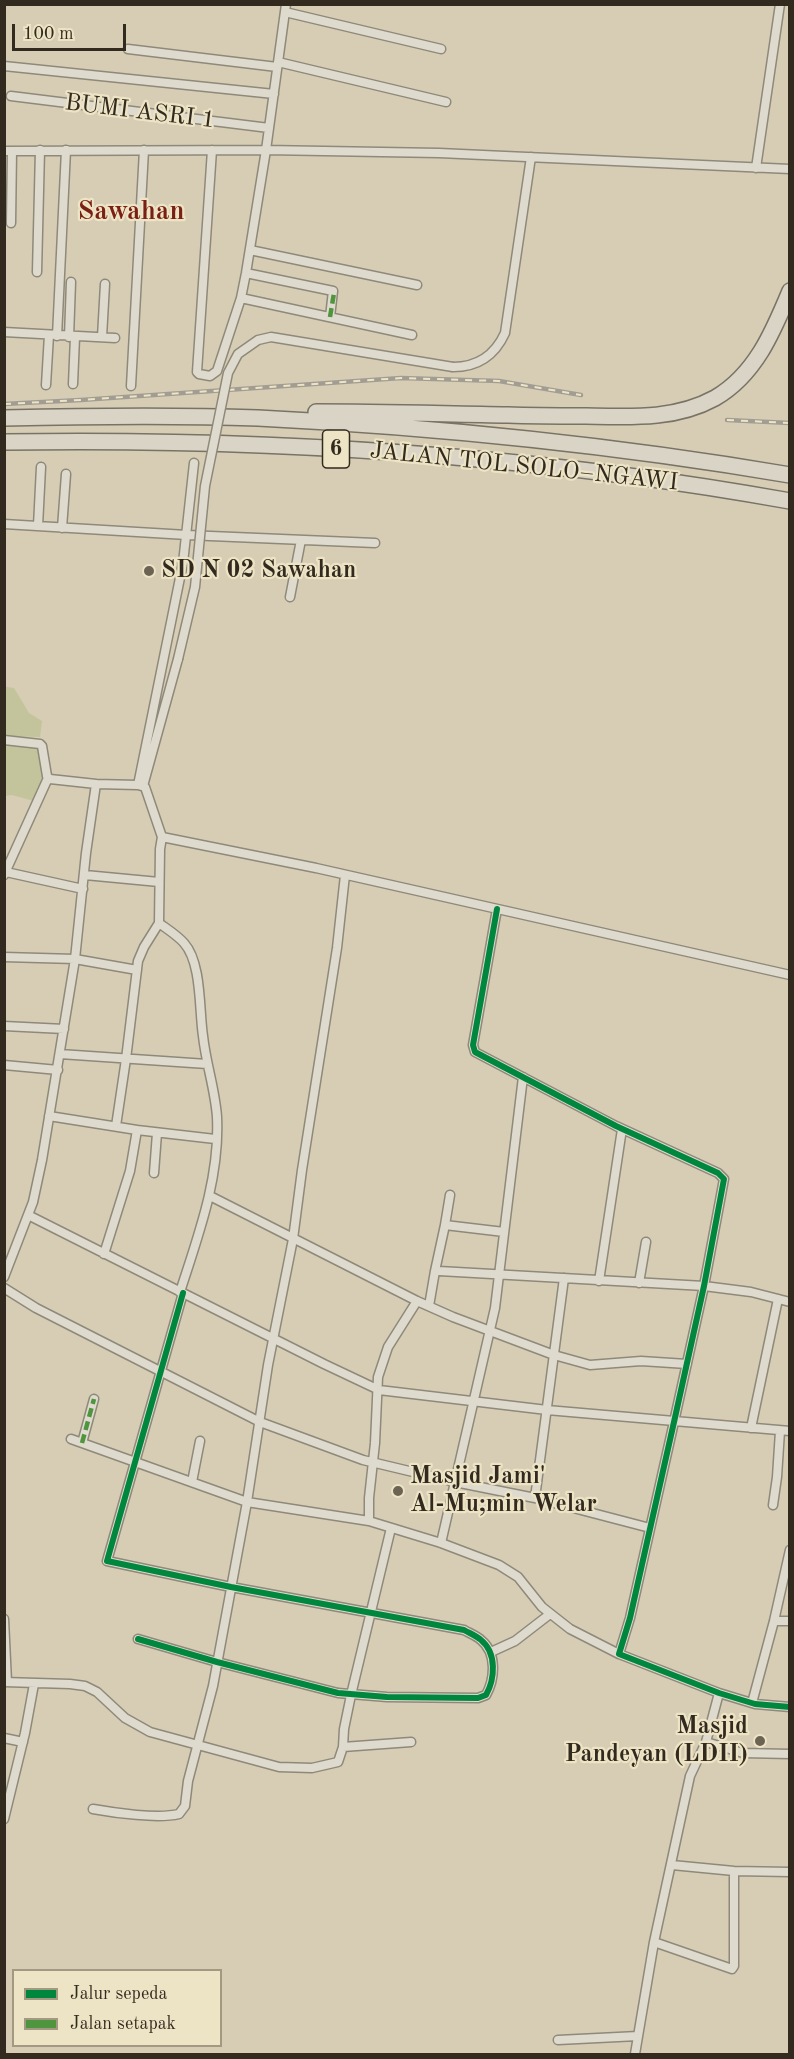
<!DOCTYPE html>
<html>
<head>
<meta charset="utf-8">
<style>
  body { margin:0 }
  #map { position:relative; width:794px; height:2059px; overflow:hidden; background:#d6cdb4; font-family:"Old Standard TT",serif }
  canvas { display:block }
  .frame { position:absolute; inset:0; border:6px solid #332a1f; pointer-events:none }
  .legend { position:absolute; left:12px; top:1969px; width:210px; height:78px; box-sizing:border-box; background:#ede3c5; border:2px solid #a39983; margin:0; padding:8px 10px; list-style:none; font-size:18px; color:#332a1f }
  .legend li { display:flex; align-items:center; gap:12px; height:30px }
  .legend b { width:30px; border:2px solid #a39983 }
  .scale { position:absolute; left:12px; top:24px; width:114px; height:27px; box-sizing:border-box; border:3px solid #332a1f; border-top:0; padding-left:8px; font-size:18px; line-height:21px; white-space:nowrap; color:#332a1f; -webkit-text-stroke:4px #ede3c5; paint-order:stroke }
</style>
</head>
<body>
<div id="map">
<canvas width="794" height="2059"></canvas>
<div class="frame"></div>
<ul class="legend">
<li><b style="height:8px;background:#00873e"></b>Jalur sepeda</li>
<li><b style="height:8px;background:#4f953d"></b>Jalan setapak</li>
</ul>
<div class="scale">100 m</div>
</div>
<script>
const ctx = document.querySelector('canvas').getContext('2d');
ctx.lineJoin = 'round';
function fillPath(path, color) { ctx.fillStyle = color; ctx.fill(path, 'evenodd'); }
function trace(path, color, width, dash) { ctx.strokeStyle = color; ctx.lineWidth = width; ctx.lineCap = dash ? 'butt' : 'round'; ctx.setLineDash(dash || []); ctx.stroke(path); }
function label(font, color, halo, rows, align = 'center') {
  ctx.font = font + ' "Old Standard TT",serif'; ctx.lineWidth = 4.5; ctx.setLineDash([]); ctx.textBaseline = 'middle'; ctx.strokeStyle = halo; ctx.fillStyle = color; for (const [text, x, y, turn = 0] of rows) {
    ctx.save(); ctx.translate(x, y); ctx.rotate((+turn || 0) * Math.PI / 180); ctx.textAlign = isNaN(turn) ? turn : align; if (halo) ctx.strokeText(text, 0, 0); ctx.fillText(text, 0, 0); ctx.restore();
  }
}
const green = new Path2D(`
  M4,684L7,687L14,688L29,713L42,721L40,737L5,736Z
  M4,745H28L38,749L44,778L34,801L12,795L5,796Z`);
const street = new Path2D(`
  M285,12L441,49
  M128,49L277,67
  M278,62L446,102
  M4,66L274,94
  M11,96L269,128
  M212,150L197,372L199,374L210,376L217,371L241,298L246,273L266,150L286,4
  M4,151L266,150L439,153L790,169
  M756,168L780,4
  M11,223L12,151
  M250,250L417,285
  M37,272L40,150
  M246,273L333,291L330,317
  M241,298L412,335
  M4,332L115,338
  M57,336L66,150
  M69,337L71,282
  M102,337L105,284
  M453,367C478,367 495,355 505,333L531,157
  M73,384L75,337
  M46,385L49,335
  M131,386L144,150
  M4,524L187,535L375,543
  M38,526L41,467
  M62,528L66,474
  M290,597L301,540
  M4,740L40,744L42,746L47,776L50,779L96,784
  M138,785L183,563L194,463
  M143,786L178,659
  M162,837L316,868L790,975
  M6,872L83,889
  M4,875L48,778
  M85,875L159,882
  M497,909L473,1045L475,1052L616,1126L718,1173L724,1179L704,1286L674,1422L630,1618L619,1654L719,1693L755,1704L790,1707
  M159,923C167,929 177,935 184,943C202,963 199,1010 203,1036C206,1064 215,1089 217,1117C220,1178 198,1236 180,1292
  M4,957L75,959L137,970
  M4,1026L64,1029
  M60,1054L207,1064
  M4,1065L58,1070
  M49,1116L137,1130L215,1139
  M154,1173L157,1133
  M210,1196L417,1301L453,1317L554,1355L590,1365L641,1361L687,1364
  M28,1215L324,1364L379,1390L547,1410L790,1431
  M445,1225L450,1195
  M104,1254L130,1171L137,1130
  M435,1271L445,1225L504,1232
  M4,1277L33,1202L42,1160L75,959L86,853L96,784L138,785L145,787L162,837L160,849L159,923L144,947L138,961L126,1059L116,1126
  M599,1281L622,1129
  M639,1283L646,1242
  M4,1288L36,1308L260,1422L363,1460L455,1482L535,1498L650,1528
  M429,1306L435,1271H439L704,1286L751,1292L790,1302
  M751,1428L778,1299
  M71,1439L247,1502L369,1521L441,1543L499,1565L518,1577L542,1607L570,1629L619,1654
  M82,1443L94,1399
  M192,1482L200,1441
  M535,1498L564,1278
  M773,1505L777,1477L780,1431
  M369,1521V1498L375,1443L378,1377L388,1347L417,1301
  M441,1543L495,1308L523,1077
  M4,1619L7,1682
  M774,1621H790
  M138,1639L217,1662L338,1693L387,1697L478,1698L486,1695C495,1679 497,1653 481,1640C477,1636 469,1633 464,1630L231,1587L107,1561L183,1293
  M491,1652L515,1641L550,1614
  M4,1682L70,1684L85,1686L97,1692L125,1718L150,1732L279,1767L312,1768L338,1762L343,1747L344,1729L351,1695L391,1528
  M752,1703L774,1621L790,1550
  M4,1738L23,1742
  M706,1742L743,1753L790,1754
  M343,1747L411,1742
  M93,1809C115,1813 158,1819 179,1814L185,1806L188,1781L213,1686L247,1502L268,1365L293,1239L302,1170L337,948L345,875
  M4,1819L25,1733L34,1684
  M672,1865L734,1871L790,1872
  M654,1942L732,1969L734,1966V1871
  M558,2040L638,2036
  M635,2054L654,1942L690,1776L706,1742L719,1693`);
const highway = new Path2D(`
  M316,412C380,412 444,414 508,415C534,416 560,416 586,416C630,417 675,420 715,398C755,375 773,332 790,291
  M4,418C89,416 174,415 258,418C436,427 614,445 790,475
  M4,442C267,438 530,454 790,501`);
const rail = new Path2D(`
  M4,404L81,400L401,378L499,381L581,395
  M727,420L790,423`);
const streetBridge = new Path2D(`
  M178,659L195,587L205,486L228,373L238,354L258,340L271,337L453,367`);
const quiet = new Path2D(`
  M330,317L334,293
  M82,1443L94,1399`);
const cycleway = new Path2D(`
  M497,909L473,1045L475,1052L616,1126L718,1173L724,1179L704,1286L674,1422L630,1618L619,1654L719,1693L755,1704L790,1707
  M138,1639L217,1662L338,1693L387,1697L478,1698L486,1695C495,1679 497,1653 481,1640C477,1636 469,1633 464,1630L231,1587L107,1561L183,1293`);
const markers = [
  [149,571,6,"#6c6353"],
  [398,1491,6,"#6c6353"],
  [760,1741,6,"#6c6353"]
];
const shields = [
  [336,449,27]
];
const shieldNames = [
  ["6",336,449]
];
const streetNames = [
  ["BUMI ASRI 1",140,112,7],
  ["JALAN TOL SOLO–NGAWI",524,467,6]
];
const poiNames = [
  ["SD N 02 Sawahan",161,571],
  ["Masjid Jami'",410,1477],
  ["Al-Mu;min Welar",410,1505],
  ["Masjid",748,1727,"right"],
  ["Pandeyan (LDII)",748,1755,"right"]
];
const quarterNames = [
  ["Sawahan",131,212]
];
fillPath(green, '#c3c49b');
trace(street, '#8f897a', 11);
trace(highway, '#797366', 18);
trace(street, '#dedace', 8);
trace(highway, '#d9d4c6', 15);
trace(rail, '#a29d93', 4.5);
trace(rail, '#ede3c5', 2, [7]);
trace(streetBridge, '#8f897a', 11, []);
trace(streetBridge, '#dedace', 8);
trace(quiet, '#4f953d', 4.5, [9, 4.5]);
trace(cycleway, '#00873e', 6);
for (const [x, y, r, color] of markers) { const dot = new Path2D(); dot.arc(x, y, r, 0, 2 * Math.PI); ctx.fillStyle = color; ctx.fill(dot); trace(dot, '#ede3c5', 2); }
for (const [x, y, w] of shields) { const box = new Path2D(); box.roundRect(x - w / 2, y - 19, w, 38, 4.5); ctx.fillStyle = '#ede3c5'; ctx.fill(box); trace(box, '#332a1f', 1.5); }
label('bold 22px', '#332a1f', null, shieldNames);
label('24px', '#332a1f', '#ede3c5', streetNames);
label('bold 24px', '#332a1f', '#ede3c5', poiNames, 'left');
label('bold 27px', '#7a1f14', '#ede3c5', quarterNames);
</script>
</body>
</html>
